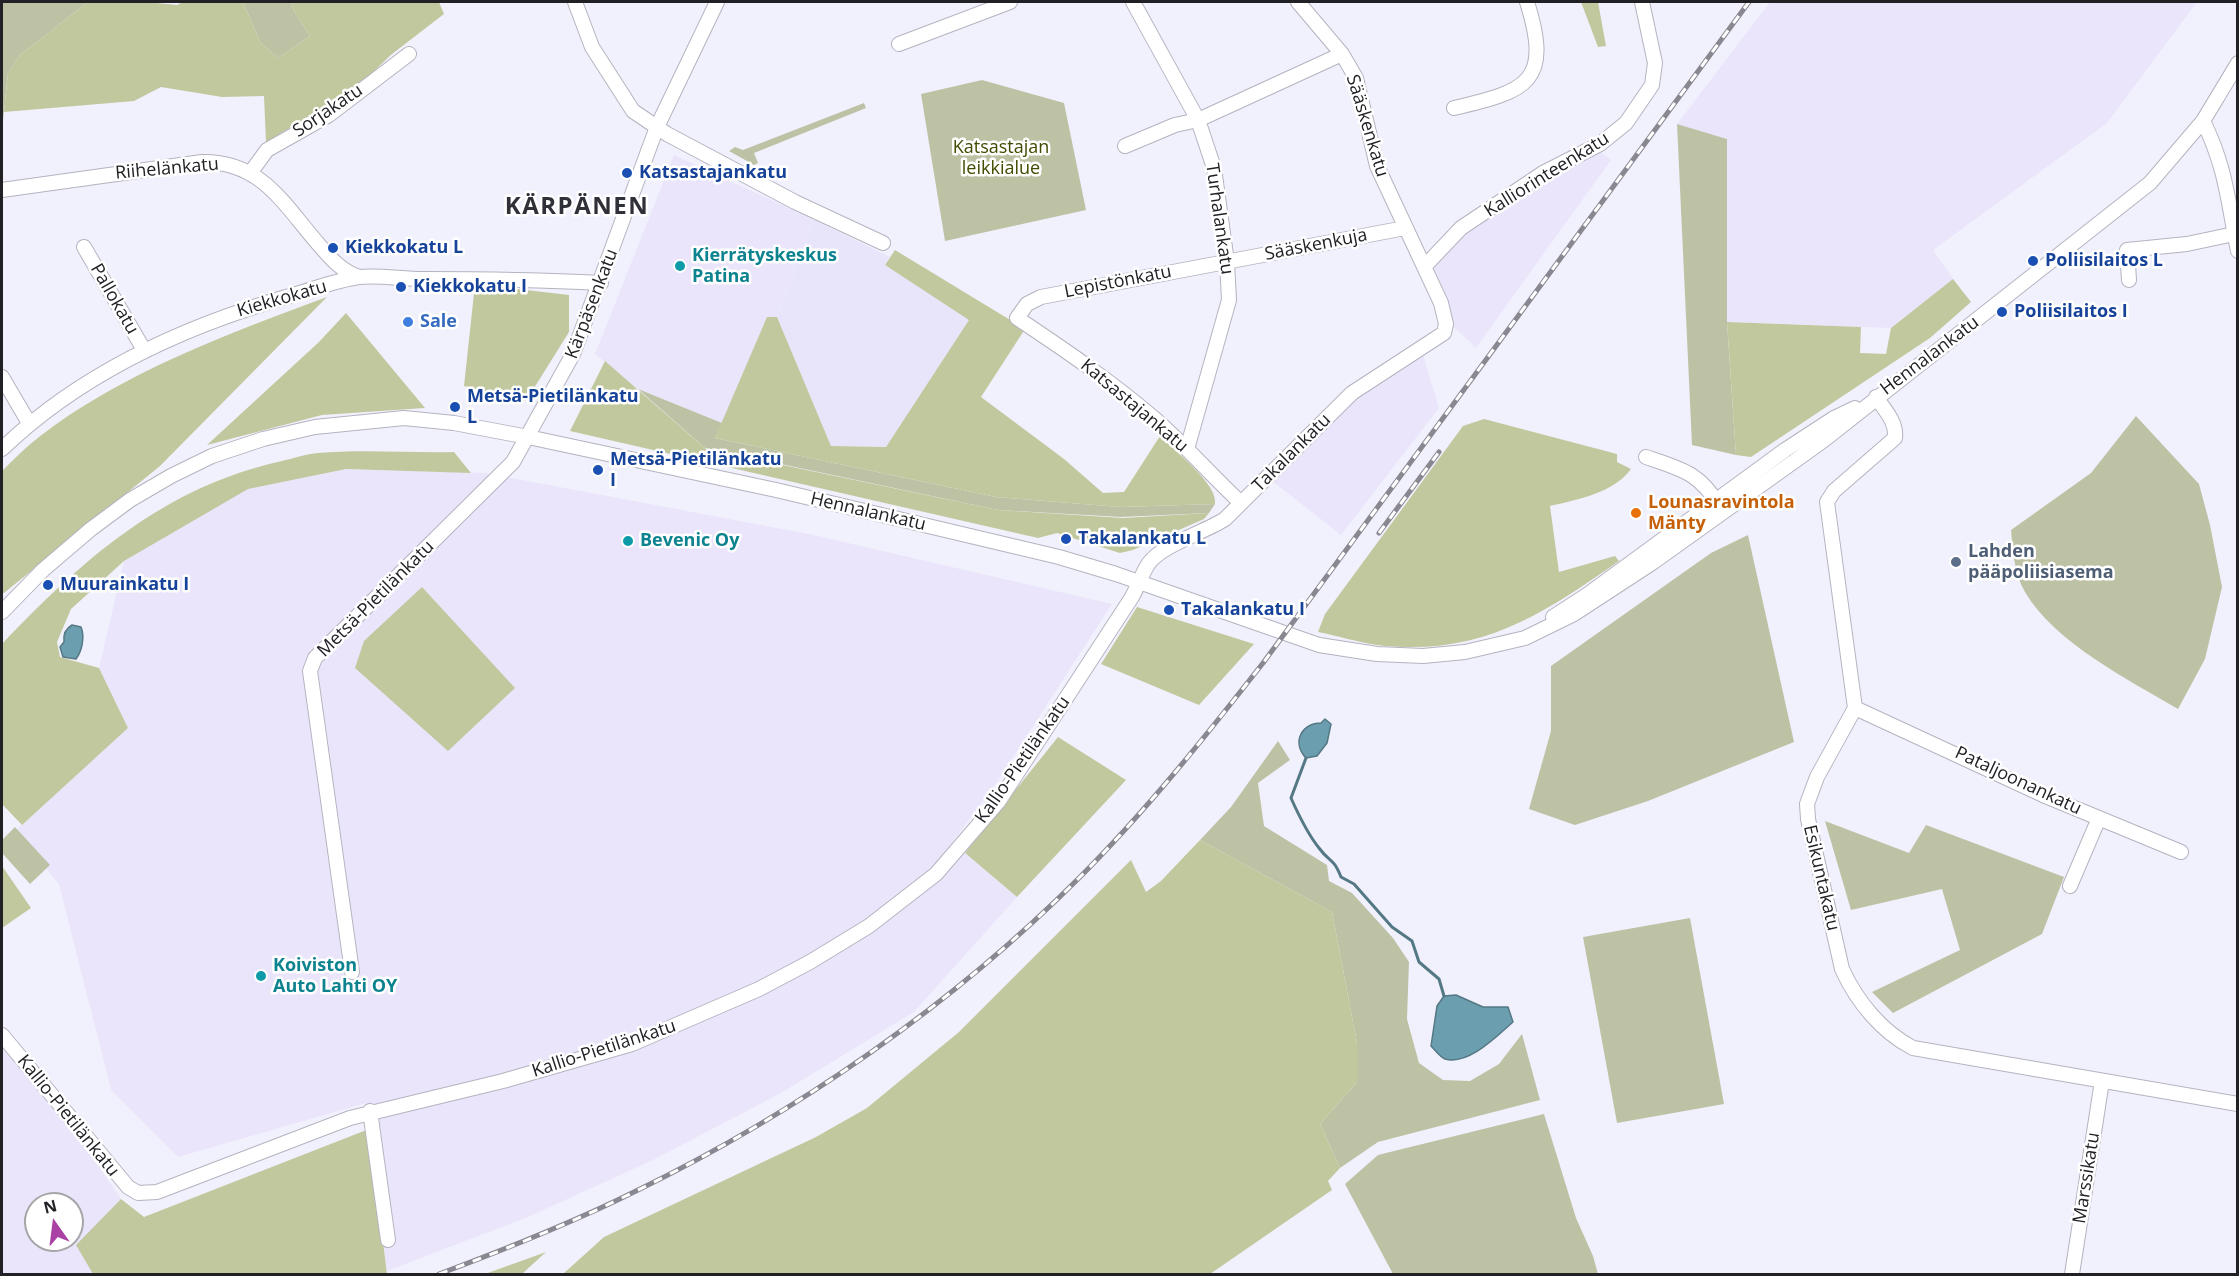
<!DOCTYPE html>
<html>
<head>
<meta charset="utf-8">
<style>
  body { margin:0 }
  #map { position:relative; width:2239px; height:1276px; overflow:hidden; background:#f1f1fd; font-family:"Open Sans",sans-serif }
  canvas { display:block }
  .frame { position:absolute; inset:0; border:3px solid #212025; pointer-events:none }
  .north { position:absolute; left:24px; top:1192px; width:60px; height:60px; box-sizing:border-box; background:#fff; border:2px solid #a6a6a8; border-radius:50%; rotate:346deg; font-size:16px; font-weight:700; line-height:24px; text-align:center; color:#212025 }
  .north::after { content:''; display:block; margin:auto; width:21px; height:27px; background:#aa41a4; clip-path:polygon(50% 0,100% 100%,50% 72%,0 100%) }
</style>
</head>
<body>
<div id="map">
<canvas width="2239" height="1276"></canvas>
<div class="frame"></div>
<div class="north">N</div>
</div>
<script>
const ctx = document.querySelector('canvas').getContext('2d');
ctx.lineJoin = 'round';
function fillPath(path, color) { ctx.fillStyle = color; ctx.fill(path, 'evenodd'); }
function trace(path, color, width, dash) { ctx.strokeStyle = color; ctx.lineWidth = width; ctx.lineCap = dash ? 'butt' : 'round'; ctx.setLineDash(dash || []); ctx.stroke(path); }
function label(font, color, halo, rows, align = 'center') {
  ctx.font = font + ' "Open Sans",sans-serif'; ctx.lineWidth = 5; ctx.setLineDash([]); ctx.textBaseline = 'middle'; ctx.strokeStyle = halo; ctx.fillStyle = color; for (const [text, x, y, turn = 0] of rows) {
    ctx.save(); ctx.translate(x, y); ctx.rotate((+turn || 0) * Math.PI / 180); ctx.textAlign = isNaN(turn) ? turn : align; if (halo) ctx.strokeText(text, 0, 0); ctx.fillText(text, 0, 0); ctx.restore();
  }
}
const commercial = new Path2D(`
  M814,220L890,257L885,265L970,319L886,447L831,446L777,317Z`);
const industrial = new Path2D(`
  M1770,2H2197L2107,123L1933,250L1953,279L1891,328L1727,322V139L1677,124Z
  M1599,151L1611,160L1476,348L1453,326L1448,299L1434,268L1465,232L1546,179Z
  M674,155L814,220L777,317L767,318L722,423L638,389L595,354Z
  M1423,355L1439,408L1341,535L1271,480L1355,398Z
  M346,469L485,473L809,534L1112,604L997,782L952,843L1017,897L914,1012L781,1093L653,1160L528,1217L387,1271L366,1103L178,1157L111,1090L59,884L15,831L128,728L99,668L124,561L246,489Z
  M2,1026L121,1199L77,1245L93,1274H2ZM36,1204H72V1240H36Z`);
const green = new Path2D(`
  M2,2H88L20,55L8,73L2,130Z
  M243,2H291L294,11L310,36L278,58L260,42Z
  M982,80L1064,103L1086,210L945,241L921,94Z
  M864,103L866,108L754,153L758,163L754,165L729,151L735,147L743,150Z
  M1677,124L1727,139V322L1736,455L1692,445Z
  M638,389L722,423L715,438L996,497L1120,507L1215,504L1209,513L1121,517L998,510L705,448Z
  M2136,416L2199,484L2210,525L2222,587L2205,659L2178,709C2129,680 2055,643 2025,592C2014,573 2013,551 2011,530L2091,473Z
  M1748,535L1794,742L1648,801L1575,825L1529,809L1551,731V666L1711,553Z
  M1278,741L1290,760L1258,783L1264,826L1327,865L1329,881L1352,893L1393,938L1409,962L1407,1019L1419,1063L1443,1080L1470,1081L1499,1064L1522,1034L1540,1100L1378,1142L1340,1168L1320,1124L1357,1082V1043L1332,912L1200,840L1231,807Z
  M1825,821L1909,853L1926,825L2064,877L2042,934L1893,1013L1872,992L1960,950L1942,889L1851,910Z
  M15,827L50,865L30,884L2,853V840Z
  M1690,918L1724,1104L1617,1123L1583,937Z
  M1544,1114L1576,1218L1593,1256L1598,1274H1393L1345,1184L1378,1155Z`);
const forest = new Path2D(`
  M88,2H146L177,5L183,2H243L260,42L278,58L310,36L294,11L291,2H439L444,14L392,54L354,90L266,142L264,96L222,97L161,87L134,101L4,112L8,73L20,55Z
  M1581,2H1598L1606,46L1598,47Z
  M895,250L1025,329L981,397L1064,459L1103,493L1124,492L1160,436C1174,450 1219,485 1215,504L1120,507L996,497L715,438L767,317H777L831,446L886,447L969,320L885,265Z
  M1953,279L1971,302L1930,338L1751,457L1736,455L1727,322L1861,327L1860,353L1886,354L1891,328Z
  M475,284L569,295V332L526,401L464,386Z
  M327,297L160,466L4,593H2V471C14,459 26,447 39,437C121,373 230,333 327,297Z
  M346,313L425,408L322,415L207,445L319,342Z
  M605,361L706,449L998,510L1123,518L1209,513L1204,519L1133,550L1120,553L1057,533L1038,538L570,431Z
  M1484,419L1617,454V462L1631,469C1614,493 1576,500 1550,506L1559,572L1615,556L1619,561C1540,616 1479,657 1377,645C1357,642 1338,636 1318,632L1325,614L1463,426Z
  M454,452L471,473L346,469L248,489L124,561L71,609L57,642L60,657L99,668L128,728L22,825L2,804V644C83,559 164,487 282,461C294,458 306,454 318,453C362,449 409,453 454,452Z
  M422,587L515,688L448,751L355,668L364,641Z
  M1137,607L1254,644L1199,705L1101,664Z
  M1058,737L1126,780L1017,897L965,853Z
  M1200,840L1332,912L1357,1043V1082L1320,1124L1340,1168L1328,1181L1332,1190L1210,1274H563L604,1237L816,1137L867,1108L959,1032L1131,860L1146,892L1161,881Z
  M2,866L31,908L2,928Z
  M369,1129L387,1274H93L76,1245L121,1199L144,1217Z
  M546,1252L522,1274H485Z`);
const water = new Path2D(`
  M72,625L81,627C85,637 82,651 76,659L63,657L60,647L64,642C63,634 65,629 72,625Z
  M1325,719L1331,724L1327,743L1317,756L1306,758C1291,742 1302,723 1321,723Z
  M1456,995L1483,1007H1508L1513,1022C1497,1036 1468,1066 1445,1059C1440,1057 1435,1050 1431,1046L1437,1006L1444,996Z`);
const stream = new Path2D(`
  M1306,758L1291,798C1299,816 1307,833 1319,848C1330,863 1333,857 1341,877L1354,884L1392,927L1412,941L1419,962L1439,979L1444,996`);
const minor = new Path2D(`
  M575,2L592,47L633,111L667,134L795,202L883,243
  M1133,2L1198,120L1214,168L1227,262L1229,300L1187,449
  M899,44L1010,2
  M1454,108C1528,91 1552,82 1527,2
  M2203,121C2226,167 2228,202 2238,251
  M1125,146L1175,125L1198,120L1342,54
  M251,172L267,150L329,115L409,54
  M2,190L202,162C262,161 284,205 320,246C332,260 342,271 359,277
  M84,247L144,350
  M1424,267L1461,228L1543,173L1600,144L1626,123L1652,85L1655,63L1642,2
  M2129,280L2127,250L2187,244L2234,234
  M2,377L29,423
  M1876,397C1884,409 1897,422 1895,438L1834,491L1827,502L1855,708L1817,777L1807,804L1808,819L1842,969C1857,1002 1882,1032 1913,1048L2238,1104
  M2,449C83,371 187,325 293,295C314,289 337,280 359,277C380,275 402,279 423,279C483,279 541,280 601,283
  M1646,457C1682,469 1700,473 1720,507
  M1241,503C1212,476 1186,446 1155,419C1112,382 1065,350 1017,318L1027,304L1041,297L1405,228
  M2,612L43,570L91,529L130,500L171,476L212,456L263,439L315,427L404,418L454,423L528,437L776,490L1059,557L1116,574L1319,645L1377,654L1423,656L1465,652L1525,638L1574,614L1652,563L1824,440L2150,183L2203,121L2238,63
  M1553,617L1587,595L1785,450L1834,418L1855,408
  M1855,708L2043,795L2181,852
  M2070,886L2099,818
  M352,972L310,671L315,658L513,462L573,354L657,127L717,2
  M2,1035L128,1187L138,1193L157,1192L350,1118L503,1081L632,1044L759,989L810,962L869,926L936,874L999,801L1132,597C1138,586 1142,573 1149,563C1162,545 1205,532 1225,519L1352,393L1444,333L1446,324L1441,303L1377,166L1356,78L1342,54L1298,2
  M370,1111L388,1240
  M2072,1274L2102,1081`);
const rail = new Path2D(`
  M1379,533L1439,452
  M439,1274C506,1249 572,1223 636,1191C798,1112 952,1005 1079,878C1146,811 1205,737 1263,663L1749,2`);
const markers = [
  [627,173,6,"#1a4fb4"],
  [333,248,6,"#1a4fb4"],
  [2033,261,6,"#1a4fb4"],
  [680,266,6,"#0f9aa8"],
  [401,287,6,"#1a4fb4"],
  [2002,312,6,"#1a4fb4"],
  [408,322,6,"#3f7fe0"],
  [455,407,6,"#1a4fb4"],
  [598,470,6,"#1a4fb4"],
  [1636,513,6,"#e8710a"],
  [1066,539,6,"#1a4fb4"],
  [628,541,6,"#0f9aa8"],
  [1956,562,6,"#5c6f8a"],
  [48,585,6,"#1a4fb4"],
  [1169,610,6,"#1a4fb4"],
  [261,976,6,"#0f9aa8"]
];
const streetNames = [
  ["Sorjakatu",328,111,-34],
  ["Sääskenkatu",1367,126,73],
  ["Riihelänkatu",167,169,-5],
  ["Kalliorinteenkatu",1547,175,-32],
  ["Turhalankatu",1219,219,82],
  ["Sääskenkuja",1316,245,-11],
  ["Lepistönkatu",1118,282,-11],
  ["Pallokatu",114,299,60],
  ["Kiekkokatu",282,299,-16],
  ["Kärpäsenkatu",592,304,-69],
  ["Hennalankatu",1930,356,-37],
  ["Katsastajankatu",1134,406,40],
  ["Takalankatu",1292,453,-45],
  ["Hennalankatu",868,512,13],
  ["Metsä-Pietilänkatu",376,599,-45],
  ["Kallio-Pietilänkatu",1023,760,-55],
  ["Pataljoonankatu",2018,781,25],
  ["Esikuntakatu",1821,878,77],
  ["Kallio-Pietilänkatu",604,1049,-18],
  ["Kallio-Pietilänkatu",68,1116,51],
  ["Marssikatu",2087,1178,-81]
];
const parkNames = [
  ["Katsastajan",1001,148],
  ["leikkialue",1001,169]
];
const transitNames = [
  ["Katsastajankatu",639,173],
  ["Kiekkokatu L",345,248],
  ["Poliisilaitos L",2045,261],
  ["Kiekkokatu I",413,287],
  ["Poliisilaitos I",2014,312],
  ["Metsä-Pietilänkatu",467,397],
  ["L",467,418],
  ["Metsä-Pietilänkatu",610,460],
  ["I",610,481],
  ["Takalankatu L",1078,539],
  ["Muurainkatu I",60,585],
  ["Takalankatu I",1181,610]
];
const cultureNames = [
  ["Kierrätyskeskus",692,256],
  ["Patina",692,277],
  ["Bevenic Oy",640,541],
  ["Koiviston",273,966],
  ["Auto Lahti OY",273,987]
];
const shopNames = [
  ["Sale",420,322]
];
const foodNames = [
  ["Lounasravintola",1648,503],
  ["Mänty",1648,524]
];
const serviceNames = [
  ["Lahden",1968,552],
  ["pääpoliisiasema",1968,573]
];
const districtNames = [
  ["KÄRPÄNEN",577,207]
];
fillPath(commercial, '#e8e5fb');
fillPath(industrial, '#eae5fb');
fillPath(green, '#bdc2a5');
fillPath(forest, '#c1c89d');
fillPath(water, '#6b9eae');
trace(water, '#557885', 1.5);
trace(stream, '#557885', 3);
trace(minor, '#b4b4c0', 16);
trace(minor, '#fff', 14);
trace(rail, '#898891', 5);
trace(rail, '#fff', 3, [9]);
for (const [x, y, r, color] of markers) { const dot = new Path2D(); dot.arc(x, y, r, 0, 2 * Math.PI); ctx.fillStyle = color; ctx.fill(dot); trace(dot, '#fff', 2); }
label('18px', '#212025', '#fff', streetNames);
label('18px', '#434b01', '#fff', parkNames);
label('bold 18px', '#164399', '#fff', transitNames, 'left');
label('bold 18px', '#0d838f', '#fff', cultureNames, 'left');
label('bold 18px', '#366cbe', '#fff', shopNames, 'left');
label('bold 18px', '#c56008', '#fff', foodNames, 'left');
label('bold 18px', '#4e5e75', '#fff', serviceNames, 'left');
ctx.letterSpacing = '1.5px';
label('bold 24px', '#303039', '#fff', districtNames);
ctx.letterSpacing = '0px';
</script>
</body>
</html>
